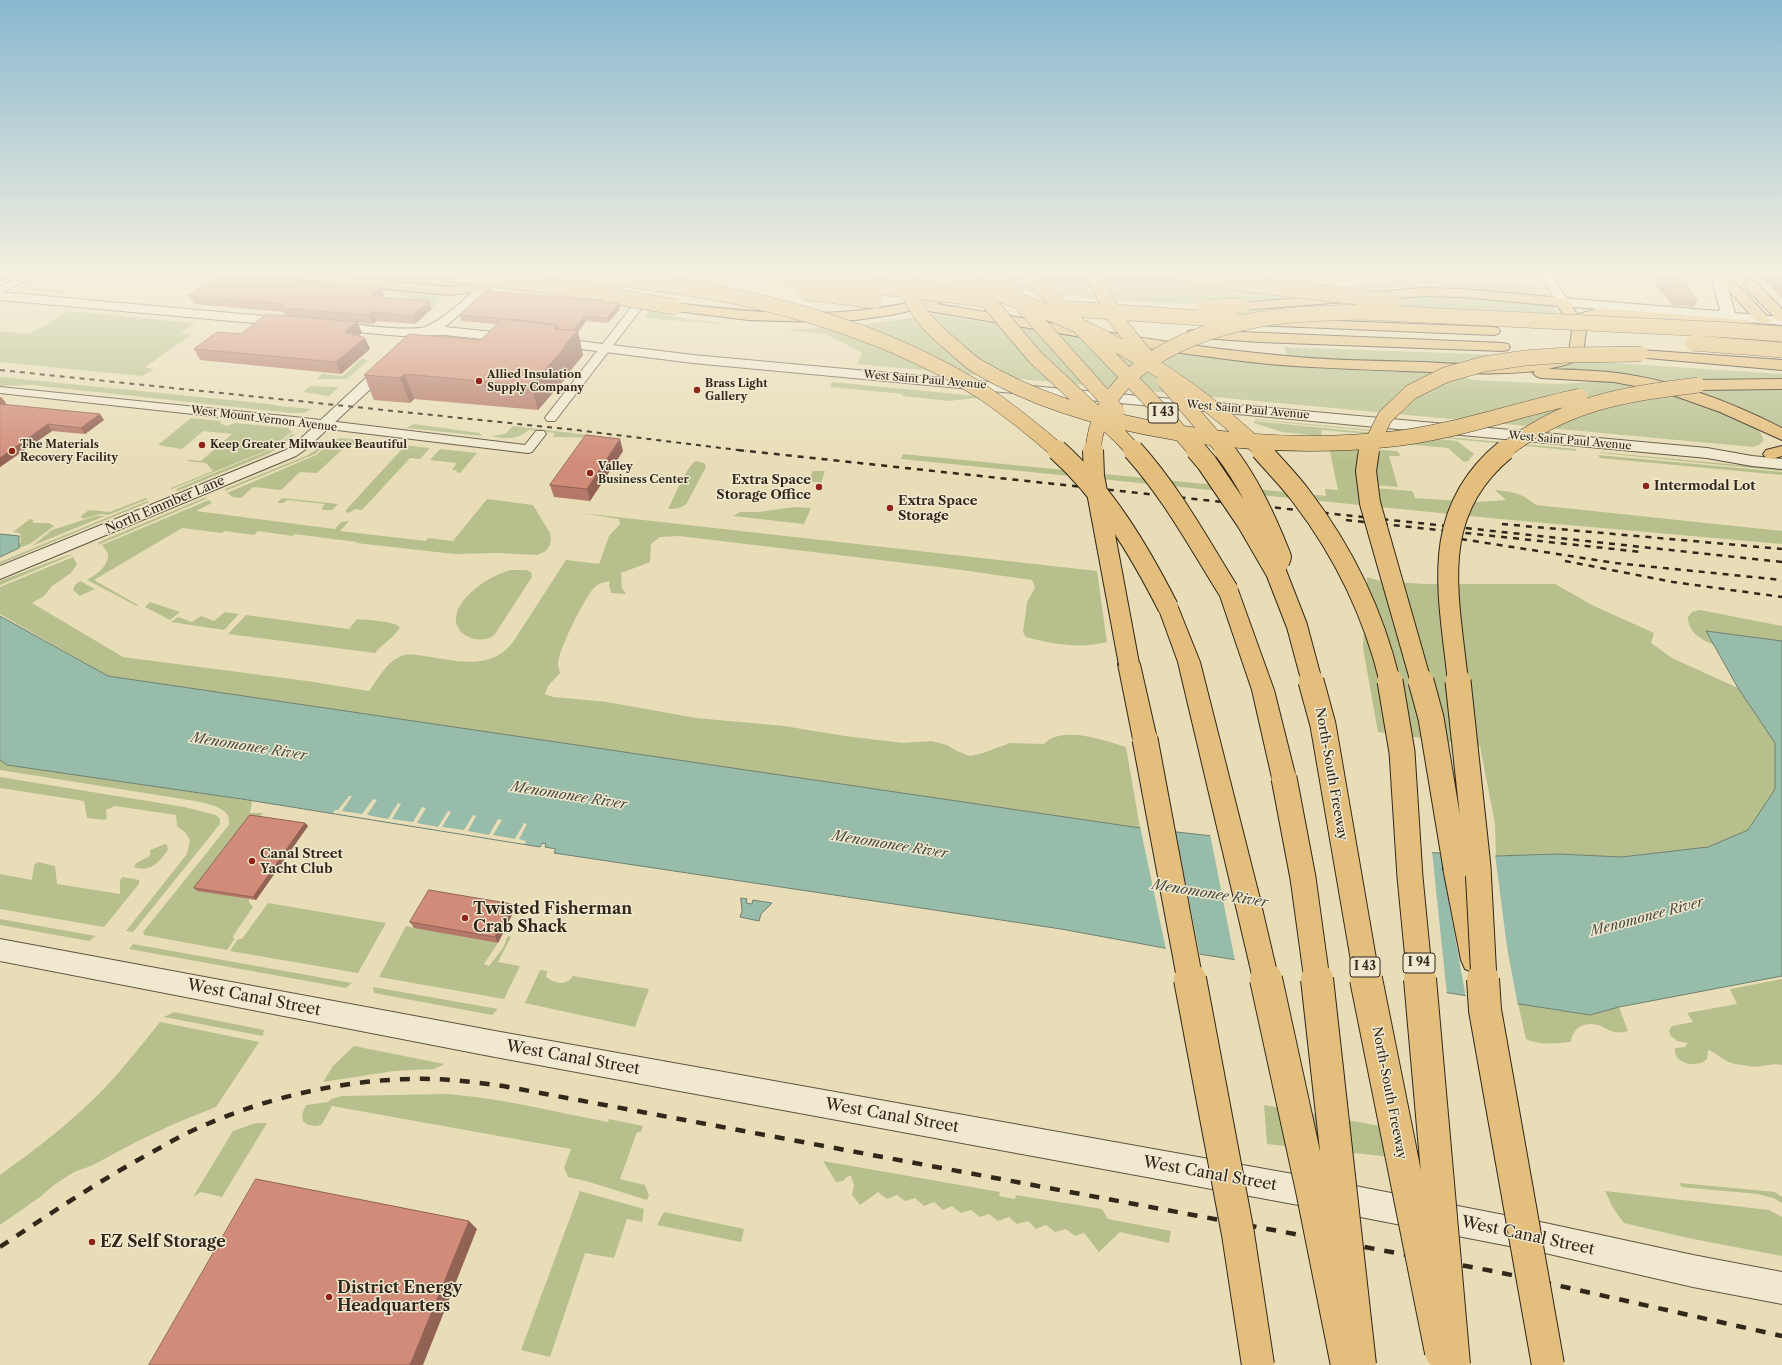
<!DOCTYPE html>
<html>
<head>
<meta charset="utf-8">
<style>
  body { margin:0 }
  canvas { display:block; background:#e8ddb7 }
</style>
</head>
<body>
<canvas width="1782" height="1365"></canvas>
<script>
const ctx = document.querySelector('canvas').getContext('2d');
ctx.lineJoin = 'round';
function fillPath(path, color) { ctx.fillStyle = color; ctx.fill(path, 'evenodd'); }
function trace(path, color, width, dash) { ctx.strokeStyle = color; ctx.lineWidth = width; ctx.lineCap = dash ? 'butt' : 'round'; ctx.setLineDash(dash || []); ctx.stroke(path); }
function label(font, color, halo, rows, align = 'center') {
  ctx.font = font + ' "Libre Caslon Text",serif'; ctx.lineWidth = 3; ctx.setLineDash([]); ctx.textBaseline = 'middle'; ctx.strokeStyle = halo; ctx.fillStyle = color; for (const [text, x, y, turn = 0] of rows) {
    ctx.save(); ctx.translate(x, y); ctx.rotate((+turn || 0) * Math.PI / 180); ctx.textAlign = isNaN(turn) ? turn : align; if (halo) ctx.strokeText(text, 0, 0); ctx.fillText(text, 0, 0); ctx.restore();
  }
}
const green = new Path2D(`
  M50,272H54L26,288L65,291L62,293L19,289Z
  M284,272H371L461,281L454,288Z
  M830,272H976L942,284Z
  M1019,272H1157L1180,277L1337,288L1376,283L1418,282L1437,279L1533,286L1539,296C1496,292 1453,286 1409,287C1353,287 1297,296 1240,301C1190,305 1140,303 1089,298C1056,295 1023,292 990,285L1012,277Z
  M297,283L428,293L438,296L442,299L433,307L393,292Z
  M1416,297L1465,298L1550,305L1554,308L1569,329L1477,324L1187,312L1278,310Z
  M651,308L663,310L666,314L676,317L733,325L644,318Z
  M68,311L80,312L195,323L181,333L191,335L145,367L154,369L142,376L0,362V331L30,334Z
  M935,314L1184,353L1290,366L1284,347L1501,355L1468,363L1430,362L1431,373H1446L1475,380L1558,384L1614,381L1655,389L1715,409L1746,423L1760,432L1764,440L1759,445L1753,447L858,364L862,353L826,334L786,330L870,324Z
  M361,359L368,360L347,379H317L322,374L343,376Z
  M1574,361L1581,363L1584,361L1782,374V429L1714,399L1545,369L1561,366Z
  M0,377L270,404L279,406L312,409L304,413H291L31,385L0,386Z
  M832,382L977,396V398L949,401L902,396L903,394L830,387Z
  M310,386L339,387L329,396L303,392Z
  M191,418L221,421L220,423L226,426L235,423L288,428L292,432L268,450L172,489L171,488L213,471L206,463L187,461L190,460L201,461L232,434L203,431L182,449L158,445Z
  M1255,419L1576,449L1577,451L1256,420Z
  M1254,421L1457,441L1474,454L1468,461L1464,462L1448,448L1383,442L1379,435L1321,430L1322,434L1320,436L1282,432L1254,423Z
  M414,424L479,433L483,436L406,428Z
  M513,426L598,436L605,438L556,437L553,436L555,433L529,430C518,440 505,439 491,436L505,434Z
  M292,434H295L281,446L268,454L177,491L176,489L272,449Z
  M341,438L430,448L420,459L410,458L362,510L355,509L349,513L345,511L402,449L371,448L372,446L348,444L317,473L300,472L281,490L253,487L241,498L233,497L227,493L316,455L332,441Z
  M326,440H330L315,454L225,491V489L308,455L317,449Z
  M1331,446L1396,451L1399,453L1400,456H1389L1398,487L1374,485L1375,488L1411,491L1413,492L1415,498L1476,502L1506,500L1495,490C1514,492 1521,493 1536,505L1782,531V544L1500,519L901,459L903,454L1326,496L1325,489L1338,490L1329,447Z
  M440,449L477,453L460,473L456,472L457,470H452L457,463L430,460Z
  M1600,452L1782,469V471L1601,453Z
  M1598,455L1782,472V475L1600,458Z
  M696,461L704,463L706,467L687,503C683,508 675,509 668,509C674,498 687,465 696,461Z
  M813,471H825L821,483L809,481Z
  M146,498L148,499L108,515L101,514L83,519L81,516L89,510L110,512Z
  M204,498H208L98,545L99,542Z
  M282,498L338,504L332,510H323L322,508L325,504L288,500L283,503H277Z
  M487,499L533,505L550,533L551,539L550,545L546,551L537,555L498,553L454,554L356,543L357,542L294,534L293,536L258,531L254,535L224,531L222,533L182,528L94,580L138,605L137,606L87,580C97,574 109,566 108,553L102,545L209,500L212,503L196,511L335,529L341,522L349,521L340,531L426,541L428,538L453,541Z
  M147,501L149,502L0,564V562Z
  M795,507L811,508L804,524L733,516L740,512H758Z
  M581,513L1097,571L1107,642C1082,649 1051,644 1026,637L1023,632L1027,602L1035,588L1032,580L947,568L679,536L660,537L651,544L650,562L621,573L622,588L626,594L611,593L609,585L610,581C605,582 600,583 596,586C586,594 558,651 558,664C558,667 560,671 560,673L548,686L545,694L553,697L607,702L696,718L784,726L845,736L903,743L932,741L947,745L957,751L970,756L983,753L1010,743L1044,744C1061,725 1104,740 1126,747L1140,828L108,676L0,614V587L73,557L77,564L71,573L52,586L44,596L32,603L123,657L307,681L369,691C377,680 386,663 399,657C406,653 416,655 424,656C455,660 490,672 513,642L566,560L599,564L609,536L620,524L619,519Z
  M96,516H105L32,546L52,530Z
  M30,519L34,520L32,522L34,523H49L54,526L30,544L19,548V544L21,542L20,533L13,532Z
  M68,555H72L0,585V581Z
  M511,570H526L531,572L532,577L495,634C484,645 458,639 456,621C454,598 492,574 511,570Z
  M1367,577L1380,581L1425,584H1555L1594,606L1654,633L1651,643L1672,658L1738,688L1775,743V789L1748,830L1708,847L1622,857L1558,854L1496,856L1495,824L1480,746L1378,732L1363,648Z
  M80,581L95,589L80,596L73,590L75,585Z
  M150,602L180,612L170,620L145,607Z
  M1700,610L1782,626V641L1706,631L1714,645C1700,639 1688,632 1688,617L1692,612Z
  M225,612L239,614L224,630L171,622L178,617L192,622L201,616L214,621Z
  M246,615L349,629L357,619C367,620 393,621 400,627C394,638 382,644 375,653L228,634Z
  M0,760L7,765L252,801L250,813H263L197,890L249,899V902L253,907L233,936V938H235L227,950L144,935L143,932L229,825C232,807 208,804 195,801L0,770Z
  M0,777L184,807L216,815L220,819V824L133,932L126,931L187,854L190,840L185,832L177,826L176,815L115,806L106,810L107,818L105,820L87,818L84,801L0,788Z
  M165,844L167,845L168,850C159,862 151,873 134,867L136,863L150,856V850Z
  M38,862L55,866L57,884L120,894V880L123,877L139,880V884L104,927L0,909V874L32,880L34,865Z
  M268,903L386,923L358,973L230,951L238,939H242Z
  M0,919L96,936L89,941L0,925Z
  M406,926L498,943L484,964L489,966L503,948L508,936L511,937L498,962L520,966L504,999L379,977Z
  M133,944L352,983L346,988L129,949Z
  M540,970L547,971L546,977C555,984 567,986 573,976L649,989L635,1027L525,1003Z
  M1782,979V1065C1770,1062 1760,1069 1748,1066C1742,1065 1732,1064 1727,1061C1720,1058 1715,1052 1708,1050L1707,1059C1697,1069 1673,1064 1675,1048L1685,1047L1688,1043L1677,1041L1671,1036L1669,1031L1672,1026L1693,1022L1687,1013L1737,1004L1730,989Z
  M373,987L498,1009L492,1015L374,993Z
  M1518,1004L1590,1015L1619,1007L1628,1031C1624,1032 1620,1033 1615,1032C1609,1031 1604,1027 1598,1025C1584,1021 1572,1028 1571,1042C1556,1043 1540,1046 1526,1039Z
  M174,1012L264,1030L263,1036L164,1017Z
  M160,1022L259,1042L216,1107L176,1123L138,1141L91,1166L74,1172L54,1185L40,1197L0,1225V1175C29,1154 57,1133 83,1109C112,1083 136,1052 160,1022Z
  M354,1046L444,1064L441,1066L437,1067L435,1069L394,1071L323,1082L333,1066Z
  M447,1094C502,1098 554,1112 608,1122L609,1119L643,1126L641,1132H637L620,1179L645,1185L649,1195L647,1200L586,1181L568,1177L564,1168L571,1149L332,1106L322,1124C317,1127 314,1126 309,1125C299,1122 302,1113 306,1105L328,1102L331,1099L342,1096Z
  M1264,1105L1386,1127L1392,1157L1267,1144Z
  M256,1123H267L222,1197L201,1192L193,1197L233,1131Z
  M823,1161L1000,1192L999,1196L1015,1199L1016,1195L1102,1209L1108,1219L1171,1231L1169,1243L1120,1232L1099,1252L1084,1233L1075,1236L1066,1229L1055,1232L1046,1225L1036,1229L1028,1221L1017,1224L1009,1217L998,1221L989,1214L980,1217L971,1210L961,1213L952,1206L943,1210L934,1202L924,1206L915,1198L905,1201L897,1195L887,1199L878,1192L860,1205L852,1195L854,1185L851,1176H848L843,1181L836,1182Z
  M1680,1183L1775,1192L1782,1197V1203L1773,1198L1758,1194L1681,1187Z
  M580,1191L644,1209L642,1222L627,1219L614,1258L585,1253L550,1357L521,1350Z
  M1605,1191L1769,1210L1782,1217V1256L1688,1238L1624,1223L1613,1208Z
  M664,1212L744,1229L741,1242L657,1225Z`);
const water = new Path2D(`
  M0,534L19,536V548L0,557Z
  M0,616L108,676L1140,828L1222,837L1363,849L1496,856L1558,854L1622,857L1708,847L1748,830L1775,789V743L1738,688L1706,631L1782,641V976L1619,1007L1590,1015L1186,952L1061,929L554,853L556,849L545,847L546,844L542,843L540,847L248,800L7,765L0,760Z
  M741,898L747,899L746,903L752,904L753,900L772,903L761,914L759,921L740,917L742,911Z`);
const pier = new Path2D(`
  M349,796H352L342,811L362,814L373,799L377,800L367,815L388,819L398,803L401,804L392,819L413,822L422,807L426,808L417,823L438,827L448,811L451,812L442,827L464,830L473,815L476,816L468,831L489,835L498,819L502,820L493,835L515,839L524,823L527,824L519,839L526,841L525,844L333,813L335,810H338Z
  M1140,826L1175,830L1200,956L1166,950Z
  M1210,834L1363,847L1432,851L1447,995L1235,961Z
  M1441,851L1495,854L1507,947L1518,1006L1466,998L1446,887Z`);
const minor = new Path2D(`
  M29,272H40L0,294V287Z
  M637,304L641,305L642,307L641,309L555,421H547L545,418L547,415L633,305Z
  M0,387L304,418L525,445L536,431H544L546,434L532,452L528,453L304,426L0,393Z`);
const tertiary = new Path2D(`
  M495,272H508L445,327L513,334L518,335L520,338L518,341L513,342L444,335L401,336L333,330L328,329L326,326L328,323L333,322C352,324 410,332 425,327C446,319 477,287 495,272Z
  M1537,272H1549L1569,302L1567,305H1559Z
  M0,292L287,318L292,319L293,322L292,325L287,326L0,300Z
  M554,338L693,355L1707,448L1752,456L1782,459V469L1752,466L1707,458L693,363L549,345L547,342L549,339Z
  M388,361L393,362L395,365L393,368L306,449L296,456L0,579V566L286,450L296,443L383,362Z
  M0,939L495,1031L1304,1176L1545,1223L1693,1255L1782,1272V1304L1693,1287L1545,1253L1304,1206L495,1057L0,961Z`);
const secondary = new Path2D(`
  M1716,272H1723L1728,275L1727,285L1735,313L1782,317V325L1563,306L1558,305L1556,302L1558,299L1563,298L1718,311L1720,310L1713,285Z`);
const primary = new Path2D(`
  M1712,272H1726L1768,317L1770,320L1768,323L1763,324L1758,323Z
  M1750,280L1755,281L1782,309V321L1777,320L1745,287L1743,284L1745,281Z`);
const motorway = new Path2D(`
  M253,272H296L449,287L484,283L489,284L491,287L489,290L484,291L449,295L260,276L255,275Z
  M416,272H460L465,275L463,278L458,279L423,276L418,275Z
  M993,272H1009C1000,284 952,299 936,304C1046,321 1155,343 1266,354C1318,360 1371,361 1423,362C1470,364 1525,372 1569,352L1572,331L1558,306L1462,297L1423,296L1243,310L1238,309L1236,306L1238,303L1423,288L1462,289L1563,298L1568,299L1578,316L1579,314L1599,308L1745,320L1750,321L1752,324L1750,327L1745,328L1600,316L1590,320L1586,331L1583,354C1577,364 1559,366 1548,369C1573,370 1599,370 1624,374C1679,382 1733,403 1782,428V440L1720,412L1661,391L1614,382L1541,378L1536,376L1533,373L1535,371C1491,376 1447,372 1403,371C1358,369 1313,368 1268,364C1154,352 1041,329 928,311L922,308L891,315L856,320L820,322L748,320L676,311L671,310L669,307L671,304L676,303C783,317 894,324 993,272Z
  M1259,318L1493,327L1498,328L1500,331L1498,334L1493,335L1254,325L1252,322L1254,319Z
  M1193,330L1503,343L1508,344L1510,347L1508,350L1503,351L1259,342L1188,337L1186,334L1188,331Z
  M1641,350L1782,360V370L1636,357L1634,354L1636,351Z
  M1782,379V389L1698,390L1692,388L1690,385L1692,382L1698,380Z
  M1782,446V456L1772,459L1766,458L1763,454L1766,450Z
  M1228,583L1235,585L1238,590L1274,690L1296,778L1293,785L1284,787L1275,785L1272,778L1252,690L1218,590L1221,585Z
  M1168,600L1175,602L1178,607L1200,662L1260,899L1256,907L1247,911L1238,907L1234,899L1178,662L1158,607L1161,602Z
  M1129,656L1137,659L1140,664L1157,739L1153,745L1145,748L1137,745L1133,739L1118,664L1121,659Z
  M1456,857L1465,860L1469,868L1489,960L1485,969L1475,973L1465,969L1461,960L1443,868L1447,860Z`);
const railFar2 = new Path2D(`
  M0,370L576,430L746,451`);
const railFar1 = new Path2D(`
  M738,450L1782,562
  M1346,520L1641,552
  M1502,524L1782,549
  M1461,539L1615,563L1782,580
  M1565,561L1673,582L1782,597`);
const rail = new Path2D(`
  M0,1247C51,1213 102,1179 156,1150C172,1141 188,1132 205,1125C269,1097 343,1080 413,1079C443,1078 473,1082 503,1086L1498,1272L1782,1336`);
const motorwayBridgeFar3 = new Path2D(`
  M564,272C615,278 666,283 717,293C810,311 904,342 984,393C1010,411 1034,430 1058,451
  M753,272L983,299
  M904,272C908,305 929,327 954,347C962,354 969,361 977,366C1086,432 1258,452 1383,440C1450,434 1514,410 1580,396
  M922,272C1053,304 1164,357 1262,451
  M993,272L1117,411
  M1027,272L1162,412L1196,451
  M1093,272L1115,318L1144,354
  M1177,272L1253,285L1392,301
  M458,275L556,287L676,307
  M976,287L1035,357L1121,437L1134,451
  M804,292L875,301
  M1205,307L1243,306
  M1057,308L1230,320
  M1715,329L1782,334
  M1693,343L1782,350
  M1165,381L1225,451
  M1093,451C1099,366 1195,330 1267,318C1298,313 1330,313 1361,312L1730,330
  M1368,451L1385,417L1411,392L1445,375L1484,364L1525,358L1567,355L1641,354
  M1504,451C1568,402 1621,395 1698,385`);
const motorwayBridgeFar2 = new Path2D(`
  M1057,450C1105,493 1139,550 1168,607
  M1093,450L1094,476L1129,664
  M1133,450C1171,492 1198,542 1228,590
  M1196,450L1207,463L1247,522L1276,572L1297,626L1312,682
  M1224,450C1249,482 1266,519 1281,557L1279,562
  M1261,450C1274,465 1289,480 1301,496C1343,551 1374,615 1390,682
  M1369,450L1366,471L1370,503L1421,682
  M1458,682C1449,595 1427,514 1505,450`);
const motorwayBridgeFar1 = new Path2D(`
  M1311,681L1323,725L1367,980
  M1390,681L1402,752L1410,877L1420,980
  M1421,681L1431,718L1456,868
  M1458,681L1478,867L1484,980
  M1145,739L1190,980
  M1284,778L1303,878L1317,980
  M1247,899L1266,980`);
const motorwayBridge = new Path2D(`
  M1190,979L1238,1234L1258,1365
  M1266,979L1312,1190L1347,1365
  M1317,979L1360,1365
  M1366,979L1441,1352
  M1420,979L1454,1365
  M1483,979L1485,1010L1548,1365`);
const wall = new Path2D(`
  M1756,272H1782V298Z
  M1658,278L1697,301L1694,307L1672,305L1655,284Z
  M381,287L384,295L382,297L432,309L415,324L376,321L373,324L358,323L362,333L359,336L365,338L370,349L341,374L200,360L194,349L241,334L284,316L283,312L194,304L189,296Z
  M603,302L620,309L608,323L586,321L578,332L583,355L571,370V372L538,410L414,399L410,403L374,400L364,375L481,340L497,324L461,321L460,315Z
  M0,397H1L6,403L4,404L104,420L85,434L52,431L0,467Z
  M623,451L590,501L554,497L550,485Z
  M305,823L308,826L256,900L197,891L194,888Z
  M515,909L498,943L414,928L410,922Z`);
const shadedWall = new Path2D(`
  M3,272H17L0,281V273Z
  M381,287L384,295L373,304L370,296Z
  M429,301L432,309L415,324L412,316Z
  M619,303L620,309L608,323L607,318Z
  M373,312L376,321L373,324L369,315Z
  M585,316L586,321L578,332L583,355L571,370V372L538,410L531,386L554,329L557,325Z
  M357,322L362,333L350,344L345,332Z
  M365,338L370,349L341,374L336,362Z
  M405,374L414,399L410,403L400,378Z
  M1,397L6,403L0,406V398Z
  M100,414L104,420L85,434L81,428Z
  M48,424L52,431L0,467V458Z
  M620,439L623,451L590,501L587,489Z
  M305,823L308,826L256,900L253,897Z
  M512,904L515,909L498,943L495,937Z
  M469,1221L477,1229L423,1365H410Z`);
const building = new Path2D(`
  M223,273L381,287L370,296L429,301L412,316L373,312L369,315L281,308L285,304L189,296Z
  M1658,278L1684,280L1697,301L1675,299Z
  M485,291L602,300L601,302L619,303L607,318L585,316L573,330L558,329L557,325L522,320L460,315Z
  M267,314L357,322L345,332L365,338L336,362L194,349L217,332L241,334Z
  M502,319L557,325L554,329L577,331L563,347H565L531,386L405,374L400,378L364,375L409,334L481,340Z
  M0,404L100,414L81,428L48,424L0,458Z
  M586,435L620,439L587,489L550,485Z
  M250,815L305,823L253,897L194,888Z
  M429,890L512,904L495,937L410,922Z
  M256,1179L469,1221L410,1365H149Z`);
const markers = [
  [479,381,4,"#8f2418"],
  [697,390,4,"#8f2418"],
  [202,445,4,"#8f2418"],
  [12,451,4,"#8f2418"],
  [590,473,4,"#8f2418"],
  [1646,486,4,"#8f2418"],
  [819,487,4,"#8f2418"],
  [890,508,4,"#8f2418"],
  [252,861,4,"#8f2418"],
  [465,918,4,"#8f2418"],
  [92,1242,4,"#8f2418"],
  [329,1297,4,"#8f2418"]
];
const farPoinames = [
  ["Allied Insulation",487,375],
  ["Supply Company",487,388],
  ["Brass Light",705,384],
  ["Gallery",705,397],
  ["The Materials",20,445],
  ["Recovery Facility",20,458],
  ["Keep Greater Milwaukee Beautiful",210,445],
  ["Valley",598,467],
  ["Business Center",598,480]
];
const farStreetnames = [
  ["West Saint Paul Avenue",925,380,5],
  ["West Saint Paul Avenue",1248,410,5],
  ["West Mount Vernon Avenue",264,419,7],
  ["West Saint Paul Avenue",1570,441,5]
];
const shields = [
  [1163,413,30],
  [1419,963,32],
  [1365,967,30]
];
const shieldNames = [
  ["I 43",1163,413],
  ["I 94",1419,963],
  ["I 43",1365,967]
];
const poiNames = [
  ["Extra Space",811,480,"right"],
  ["Storage Office",811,495,"right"],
  ["Intermodal Lot",1654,486],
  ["Extra Space",898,501],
  ["Storage",898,516],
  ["Canal Street",260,854],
  ["Yacht Club",260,869]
];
const streetNames = [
  ["North Emmber Lane",165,505,-23],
  ["North-South Freeway",1331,774,80],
  ["North-South Freeway",1389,1093,79]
];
const waterNames = [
  ["Menomonee River",249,747,9],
  ["Menomonee River",569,796,9],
  ["Menomonee River",890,845,9],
  ["Menomonee River",1210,894,9],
  ["Menomonee River",1647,917,-15]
];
const nearPoinames = [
  ["Twisted Fisherman",473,909],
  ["Crab Shack",473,927],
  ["EZ Self Storage",100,1242],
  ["District Energy",337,1288],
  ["Headquarters",337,1306]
];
const nearStreetnames = [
  ["West Canal Street",254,998,11],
  ["West Canal Street",573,1058,10],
  ["West Canal Street",892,1116,10],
  ["West Canal Street",1210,1174,10],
  ["West Canal Street",1528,1236,12]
];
fillPath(green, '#b7c08d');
fillPath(water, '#98bcaa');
trace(water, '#6f8070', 1);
fillPath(pier, '#e8ddb7');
trace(minor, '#5f5441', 2);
trace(tertiary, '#5f5441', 2);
trace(secondary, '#31271a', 2);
trace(primary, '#31271a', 2);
trace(motorway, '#31271a', 2);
fillPath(minor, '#f0e9d0');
fillPath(tertiary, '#f0e9d0');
fillPath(secondary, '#f0e9d0');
fillPath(primary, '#e4be7c');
fillPath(motorway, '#e4be7c');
trace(railFar2, '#31271a', 2, [5, 5]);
trace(railFar1, '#31271a', 2.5, [6, 6]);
trace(rail, '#31271a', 4.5, [10, 10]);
trace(motorwayBridgeFar3, '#31271a', 16, []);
trace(motorwayBridgeFar2, '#31271a', 22, []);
trace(motorwayBridgeFar1, '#31271a', 27, []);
trace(motorwayBridge, '#31271a', 34, []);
trace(motorwayBridgeFar3, '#e4be7c', 15);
trace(motorwayBridgeFar2, '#e4be7c', 20);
trace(motorwayBridgeFar1, '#e4be7c', 25);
trace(motorwayBridge, '#e4be7c', 32);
fillPath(wall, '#b47868');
fillPath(shadedWall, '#926255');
fillPath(building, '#d18c79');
trace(building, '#926255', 1);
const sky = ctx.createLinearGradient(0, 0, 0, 463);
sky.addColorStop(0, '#88b7cf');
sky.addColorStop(0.59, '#f5f0df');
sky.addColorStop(1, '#f5f0df00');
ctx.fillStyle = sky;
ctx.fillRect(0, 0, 1782, 463);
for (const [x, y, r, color] of markers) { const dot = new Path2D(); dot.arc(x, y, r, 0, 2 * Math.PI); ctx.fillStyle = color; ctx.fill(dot); trace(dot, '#f0e9d0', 1.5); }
label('bold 11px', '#31271a', '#f0e9d0', farPoinames, 'left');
label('11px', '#31271a', '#f0e9d0', farStreetnames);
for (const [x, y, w] of shields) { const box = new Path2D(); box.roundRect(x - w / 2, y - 10, w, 20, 3); ctx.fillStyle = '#f0e9d0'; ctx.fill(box); trace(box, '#31271a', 1); }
label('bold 12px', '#31271a', null, shieldNames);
label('bold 13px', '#31271a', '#f0e9d0', poiNames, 'left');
label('13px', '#31271a', '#f0e9d0', streetNames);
label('italic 14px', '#4b4c3e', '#f0e9d0', waterNames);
label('bold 16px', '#31271a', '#f0e9d0', nearPoinames, 'left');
label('16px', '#31271a', '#f0e9d0', nearStreetnames);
</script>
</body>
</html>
